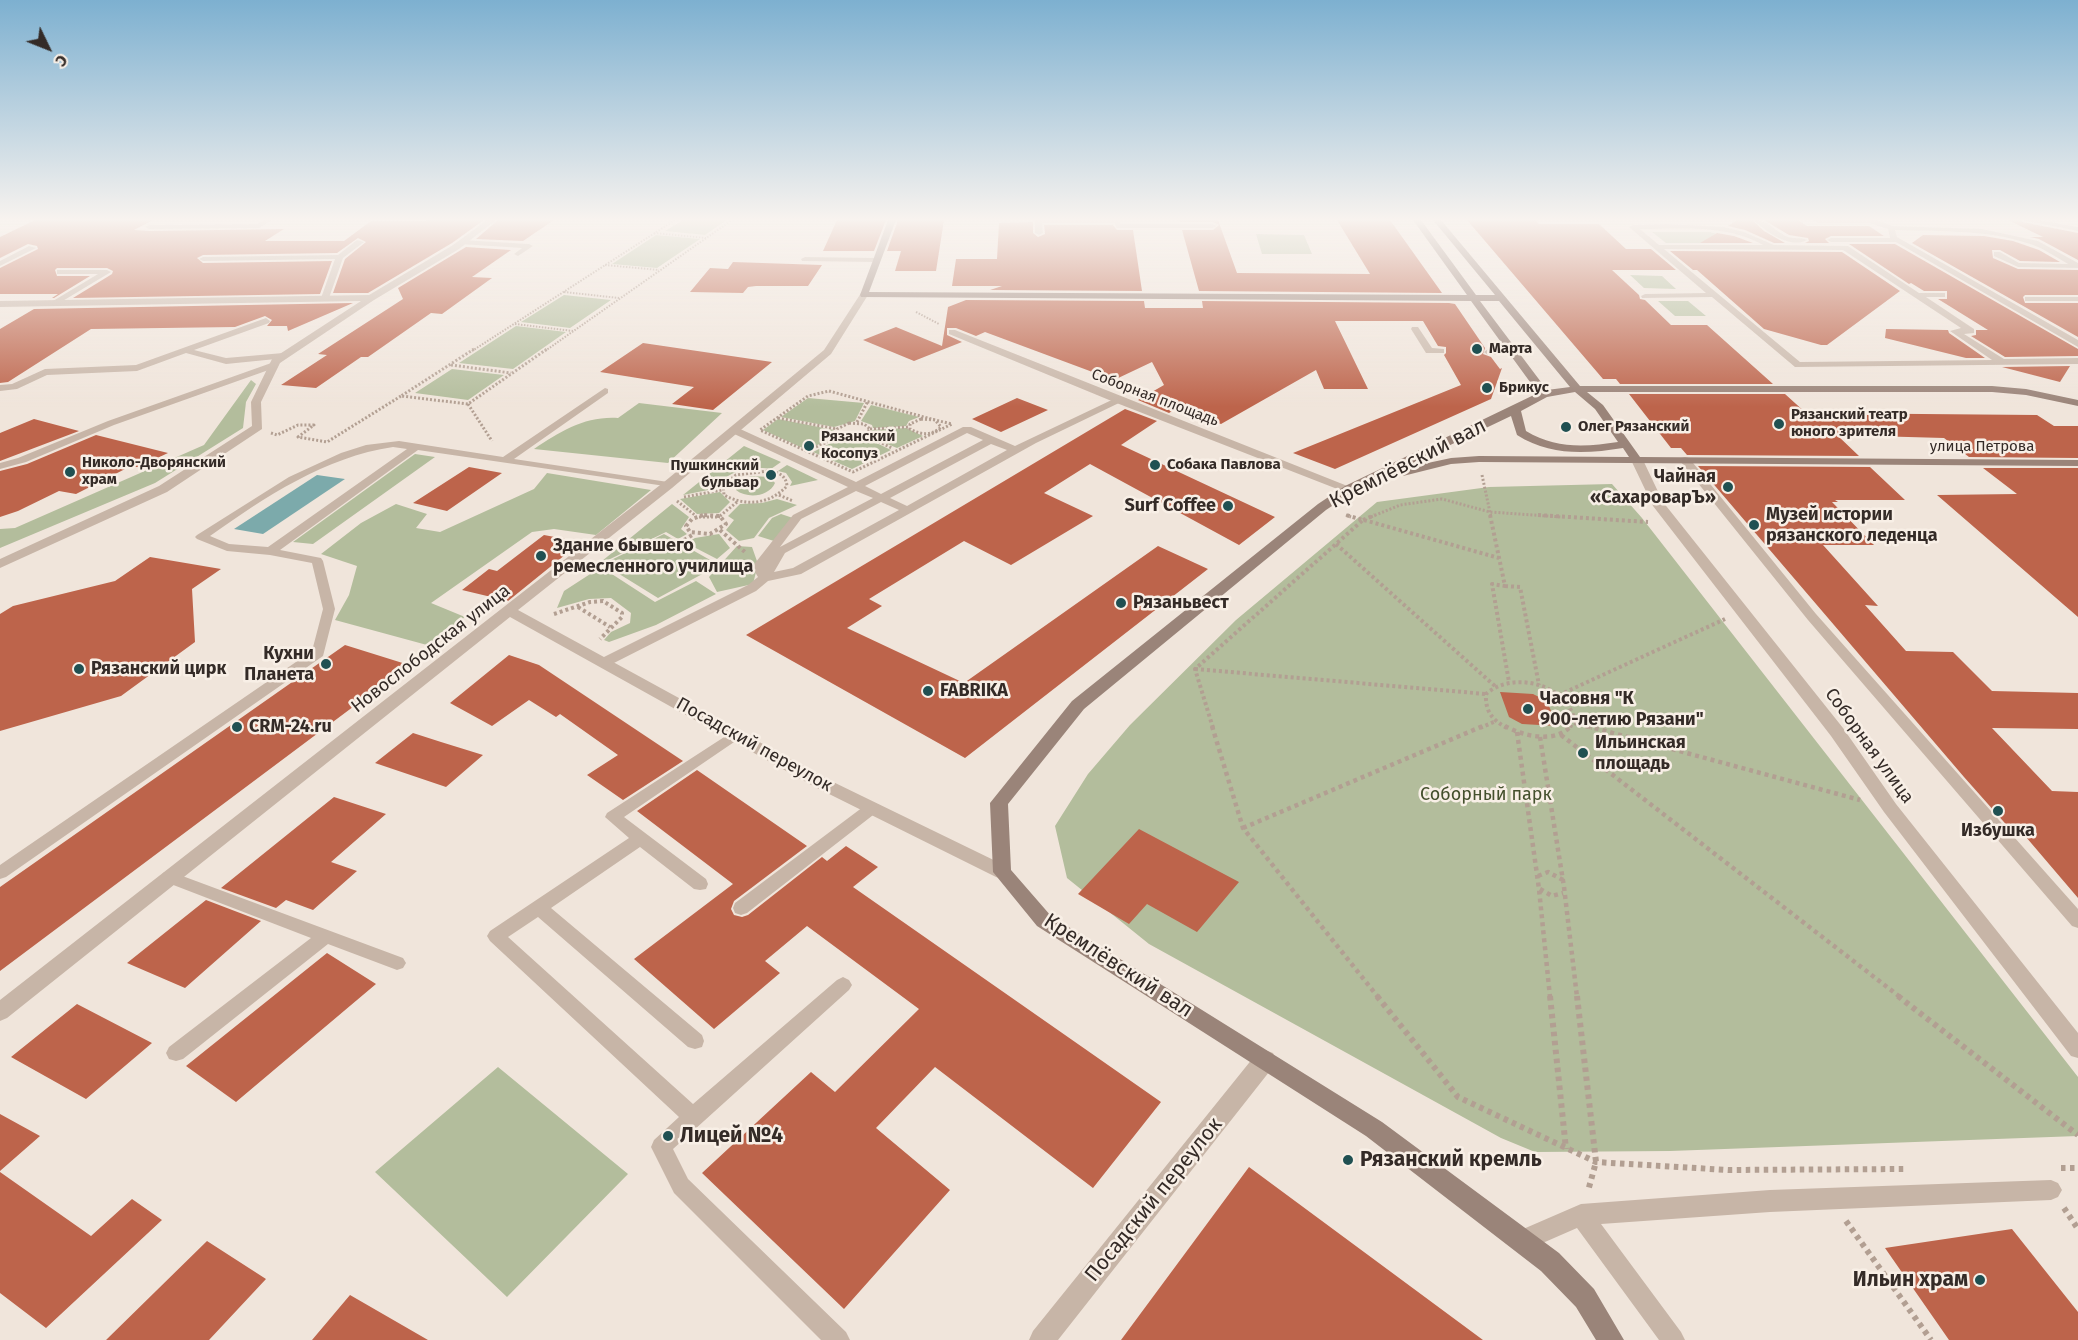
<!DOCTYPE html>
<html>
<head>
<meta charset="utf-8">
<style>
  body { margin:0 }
  #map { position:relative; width:2078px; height:1340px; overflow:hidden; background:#f0e5db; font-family:"Fira Sans",sans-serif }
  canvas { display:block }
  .north { position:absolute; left:18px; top:18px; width:60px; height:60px; -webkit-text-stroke:4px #f8efe6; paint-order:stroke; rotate:133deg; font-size:16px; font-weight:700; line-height:24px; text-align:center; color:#342b27 }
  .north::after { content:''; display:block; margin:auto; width:21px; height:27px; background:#342b27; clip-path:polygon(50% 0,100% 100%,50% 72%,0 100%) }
</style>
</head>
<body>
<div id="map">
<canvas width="2078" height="1340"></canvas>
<div class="north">С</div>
</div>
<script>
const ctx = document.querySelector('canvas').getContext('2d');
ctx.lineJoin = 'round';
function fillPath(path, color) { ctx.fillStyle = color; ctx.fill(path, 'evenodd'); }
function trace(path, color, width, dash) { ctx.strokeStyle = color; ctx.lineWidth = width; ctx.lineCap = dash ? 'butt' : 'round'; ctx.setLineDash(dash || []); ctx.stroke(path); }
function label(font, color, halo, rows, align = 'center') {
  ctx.font = font + ' "Fira Sans",sans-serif'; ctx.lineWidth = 5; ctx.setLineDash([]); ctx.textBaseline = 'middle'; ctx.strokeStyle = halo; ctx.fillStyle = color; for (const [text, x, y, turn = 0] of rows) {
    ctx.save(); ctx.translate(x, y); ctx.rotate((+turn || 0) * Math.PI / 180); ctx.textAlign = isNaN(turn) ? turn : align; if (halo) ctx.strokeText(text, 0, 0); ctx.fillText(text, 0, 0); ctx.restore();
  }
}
const green = new Path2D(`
  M683,220H727L705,235L665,231Z
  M1652,232H1710L1751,243H1666Z
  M1256,234L1304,235L1312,254H1262Z
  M656,235L700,239L657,268L612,264Z
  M1630,275L1662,276L1676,289L1644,288Z
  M564,295L611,300L570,328L521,322Z
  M1658,301H1688L1706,316H1675Z
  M516,326L566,332L513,369L459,363Z
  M452,369L504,375L468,400L415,393Z
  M251,380L256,384L246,402L243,428L155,483L0,548V529L15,528L204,445Z
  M808,398L864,403L855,421L834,427L781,417Z
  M639,403L722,413L668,463L534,449C561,431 585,416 618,418Z
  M871,405L919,417L909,421L906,426L873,428L872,425L861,421Z
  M778,419L834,430L832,434L836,436L807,450L763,430Z
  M906,428L923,436L897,448L868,436L872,430Z
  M864,437L891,450L852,469L813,452L841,438L853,439Z
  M744,446L781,462L771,469C754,466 725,470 718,488L683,495Z
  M415,454L435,457L313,544L293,542Z
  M787,465L818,480L790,486L792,482L786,473L778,471Z
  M547,473L651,490L596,535L554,529L532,532L431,603L465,617L427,645L335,620L349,595L357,566L321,554L361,523L396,504L427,514L416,528L440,532L534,489Z
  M751,476L770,477L775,483C769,497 747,499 736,490V484Z
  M1612,484L1642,518L2078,1077V1136L1670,1151L1535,1152L1501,1138L1149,944L1067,878L1055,826L1088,774L1130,725L1236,620L1377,502L1489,487Z
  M720,492L730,502L719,513L697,514L680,499Z
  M777,499L797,505L769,518L754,538L739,541L726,530L734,520L728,516L740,504L762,503Z
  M672,504L689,517L681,529L687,534L678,539L666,532L604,562L602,561Z
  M781,514L793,518L774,541L758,536L772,518Z
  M664,534L719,565L658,598L603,564Z
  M719,534L730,548L717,559L686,543L695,538Z
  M737,546L752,547L758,564L753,584L717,592L709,577Z
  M601,567L655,602L696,581L716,594L656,625L609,642L604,640L611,632L630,623L631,613L611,598L589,599L557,608L564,591Z
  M498,1067L628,1174L507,1297L375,1172Z`);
const water = new Path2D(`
  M317,475L345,479L263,534L234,529Z`);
const building = new Path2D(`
  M35,220H153L134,230L149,231L284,229L265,241H344L371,221L484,220L452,243L368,293H333L345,259L366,242L358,238L337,253L203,255L197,258L203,263L332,261L320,294L73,298L112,274L113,271L107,268H57L55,270L57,276H90L54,298H52L58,294H0V268L38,249L37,246L28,244L0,258V237Z
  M498,220H554L523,241L476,239Z
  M837,220H886L874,251H823Z
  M898,220H944L936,271H895L901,251H887Z
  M1179,220H1218L1237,273L1370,274L1337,220H1390L1442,293L1199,291L1182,230H1213L1219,225L1213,222H1180Z
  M1467,220H1535L1539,224H1599L1626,249H1651L1676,270H1612L1639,295L1640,299L1645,300L1671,325H1707L1773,384H1620L1616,379H1603Z
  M1737,220H1752L1764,231L1785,243H1774L1745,230L1728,226Z
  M1764,220H1798L1807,226H1869L1884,236H1831L1825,239L1829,243H1805L1809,241L1808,238L1789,235Z
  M2008,220H2020L2022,222L2078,233V260L2039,239L2030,237H2043Z
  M1033,222V233L1038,237L1045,234L1044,225H1113L1117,230H1133L1142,291L990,290L1002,286H952L956,259H997L999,223Z
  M1717,233L1734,236L1753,243H1700Z
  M1923,235L1984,236L2013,241L2039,250L2060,262L2020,261L2000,250H1992L1993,258L2018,269L2078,270V295H2025L2023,297L2025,303H2078V337L1912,243Z
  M1849,244H1895L2078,349V356L2005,357L1971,336L1976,335V330H1988L1938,299H1947V291H1924L1911,283L1909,284Z
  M466,247L511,250L472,277L492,278L442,314L431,313L368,357H361L316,388L281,385L327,355L318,354L403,299L398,288Z
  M1670,251L1842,252L1900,291L1827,345H1821L1764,329L1697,270H1693Z
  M733,262L822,265L808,286H756L748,287L743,293L690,292L710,268L728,269Z
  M966,300L1144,301L1145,308H1203L1202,301L1449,303L1455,304L1485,348L1483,354L1491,357L1500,369L1502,368L1491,399L1335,469L1293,453L1461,385L1444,355L1446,353V347L1438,346L1423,321H1335L1368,389H1324L1316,370L1221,424L1177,408L1169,413L1138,400L1164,385L1152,362L1114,380L985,332L976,336L956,328H947V335L962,342L914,361L863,340L896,327L942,346L948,307Z
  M353,303L288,331L287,326H267L272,320L265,316L235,327L91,329L8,382L0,383V329L34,309Z
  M1886,329L1948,330L1949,333L1985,358H1966L1885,338Z
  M643,343L772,362L713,410L672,404L694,387L600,372Z
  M2070,366L2060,382L2002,367Z
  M1629,394H1785L1806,413L2037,415L2054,426H2078V458L1969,457L1944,438L1837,435L1859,456L1687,455L1681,448H1671Z
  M1017,398L1048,410L1001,432L972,419Z
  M1125,409L1157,421L1121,445L1275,517L1239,545L1090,464L1044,493L1093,516L1011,565L964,541L869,599L882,606L847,628L964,683L1158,546L1208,569L965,758L746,635Z
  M34,419L79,431L0,461V433Z
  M96,435L168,453L138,467H129L76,494L59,491L18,511L0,517V471L27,464Z
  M1698,466L1870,467L1905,500H1835L1838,502H1832L1874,545H1823L1878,606L1865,605L1906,651L1953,652L1992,691L2078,693V729L1992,728L2052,791L2078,792V898L2020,830H2011L1964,777Z
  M469,467L502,473L447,511L413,503Z
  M1983,468H2078V617L1937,495L2017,494Z
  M544,535L581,542L508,601L462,590L489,569L497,571Z
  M150,557L221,569L192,589L195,642L121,696L0,731V614L13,606L115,581Z
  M345,645L409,665L0,971V887Z
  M509,655L539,665L683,761L623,800L587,775L618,755L560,714L556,717L529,700L492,726L450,703Z
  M1500,692L1533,694L1547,701L1557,726L1522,724L1509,717Z
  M413,733L441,742L483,755L446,787L375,763Z
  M697,770L807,846L734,901L731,909L734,915L742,917L748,915L822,857L827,861L846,846L878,867L853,887L1161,1102L1093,1188L935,1067L876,1128L950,1190L844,1309L702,1173L811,1072L835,1092L919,1009L807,926L765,961L780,973L714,1029L634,959L733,884L637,811Z
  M334,797L386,814L331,862L357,871L313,910L286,900L276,908L221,888Z
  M1139,829L1239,882L1197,932L1147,904L1129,924L1078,894Z
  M206,900L261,921L185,988L127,963Z
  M327,953L376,984L236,1102L186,1066Z
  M77,1004L152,1043L86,1099L11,1057Z
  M0,1114L40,1136L0,1171Z
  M1249,1167L1483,1340H1121Z
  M0,1172L91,1236L132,1199L162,1220L46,1328L0,1293Z
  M2012,1229L2078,1312V1340H1949L1885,1248Z
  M207,1241L266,1279L209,1340H106Z
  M350,1295L428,1340H312Z`);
const pathFar4 = new Path2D(`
  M654,233L706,238
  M605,265L659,270
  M564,292L619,298
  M916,312L939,324
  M515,324L573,331
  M472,351L675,220
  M545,351L732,220`);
const pathFar3 = new Path2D(`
  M474,349L401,396L468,404L547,349
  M451,365L511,373
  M829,391L935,420L952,424L853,472L760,430L808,396Z
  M468,404L492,441
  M778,418L837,429
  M921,419L935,420L941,427C932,436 921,435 910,429V424Z
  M857,422L868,401
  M849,423L864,424L870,429L862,437L837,434V429Z
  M870,429L909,427
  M271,433L277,435L298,425H314L298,437L327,442L401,396
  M864,435L892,448
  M816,447L840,436
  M768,471C778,472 786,475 787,486C770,504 746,507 724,495L723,485L736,475Z
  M1482,475L1491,517
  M779,495L793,501
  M684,497L722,490
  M677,501L696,516
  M1346,515L1351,517
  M720,516L737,502
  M699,517H720
  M1371,517L1400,505L1442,499L1490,512L1562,517`);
const pathFar2 = new Path2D(`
  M703,515L692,519L686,526L690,532L710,534L726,524L720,516L704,515
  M1490,515L1505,586L1492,584L1509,682
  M1538,515L1648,522
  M1363,520L1375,515
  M1364,520L1499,558
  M720,530L746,553
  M679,543L694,534
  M1336,544L1495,686
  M1505,586L1520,587L1539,685
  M578,607L610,627
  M554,614L590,602L603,601L622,613V617L600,639
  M1195,669L1486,694
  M1559,695L1725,619
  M1574,723L1592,728
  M1213,728L1195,669L1363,520L1346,515
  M1480,728L1496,721
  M1507,728C1492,720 1485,711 1486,694C1512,671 1564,683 1574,718L1570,728`);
const pathFar1 = new Path2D(`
  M1212,726L1243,828L1378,997
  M1505,726C1523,736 1555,744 1571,726
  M1587,726L1860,800
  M1517,732L1539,889L1550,997
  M1561,735L1900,997
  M1540,737L1564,887L1577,997
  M1243,828L1483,726
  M1538,876L1548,872L1563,880
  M1540,889L1552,896L1563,893`);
const path = new Path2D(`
  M1377,996L1458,1097L1596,1162L1728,1170L1904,1169
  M1550,996L1566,1149
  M1577,996L1596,1162L1588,1191
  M1898,996L2078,1135
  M2061,1168H2078
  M2064,1208L2078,1229
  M1846,1221L1931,1340`);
const lane = new Path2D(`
  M264,220H272L259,228L149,229L145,227L149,225L258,224Z
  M1035,220H1120V224H1213L1217,226L1213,228H1117L1114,223H1042L1043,233L1039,235L1035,233Z
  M1754,220C1768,220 1776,232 1788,237C1794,239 1801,237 1807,240C1790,249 1766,232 1754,220Z
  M1814,220H1877L1892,226L1982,229L2038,241L2078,263V268L2018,267L1994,256V252H2000L2019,263L2068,264C2056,257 2043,248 2030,244C1987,229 1940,232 1895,230L1897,237L2078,340V347L1896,242H1831L1827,240L1831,238H1890L1888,229L1869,223H1817Z
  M1668,224L1724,227L1744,232L1774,245L1848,246L1919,293H1945V297H1926L1974,329V333L1964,334L2004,359L2078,358V364L1795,367L1712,297L1642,298L1641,296L1645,294L1706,293L1629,227L1633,225ZM1640,229C1680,229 1727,224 1763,245H1659ZM1664,249L1843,250L1961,328L1950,331L1992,360L1800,362Z
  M357,240L364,242L343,258L329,298L325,300L321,298L335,259L203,261L199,259L203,257L338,255Z
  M462,240L529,244L533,246L518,256L514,254L522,248L459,244L458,242Z
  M29,246L36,248L0,266V261Z
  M805,257L877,258L881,260L877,262L802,261L801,259Z
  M57,270H107L111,272L56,305L52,303L53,301L98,274H57Z
  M2025,297H2078V301H2025Z
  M266,318L270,321L269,323L194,350L226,358L283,353L286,354V358L226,364L186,353L137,371L47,375L17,389L0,391V385L12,384L45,369L136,365Z
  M1412,327H1418L1432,348L1444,349V353H1426L1411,329Z
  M1514,348L1518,351L1517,353L1488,355L1484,352L1488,349Z
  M274,362L277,363V367L114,425L26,462L0,469V463L18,458L108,421Z
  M605,388L608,389V393L514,459L668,482L672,483V487L418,450L280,550L321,558L323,561L335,609L323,656L6,877L0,879V865L312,651L323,609L312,563L270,555L227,551L197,539L195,537L197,535L289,477L341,453L366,445L399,441L503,457ZM393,447L407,449L268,547L229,544L210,536C265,497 325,457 393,447Z
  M1118,397L1123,400L1121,402L1036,443L801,574L768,581L756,591L610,665H600L598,662L600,659L748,585L758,577L752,567L793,515L848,487L730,432V428H738L856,482L963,427H971L1015,446ZM967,433L983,440L881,494L865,486ZM991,444L1007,450L907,506L890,498ZM856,491L873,498L780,547L801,519ZM881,502L899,510L793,568L774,572L785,553Z
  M1685,457L1689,458L1816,614L2078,909V928L2072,926L1808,620L1681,462V458Z
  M735,730L740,732L742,735L740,738L624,817L706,879L708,884L706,889L700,890L694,889L640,847L551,908L702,1035L704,1041L702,1047L695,1049L688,1047L538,917L508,937L693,1104L837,980L843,977L849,980L852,985L849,990L673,1149L688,1179L846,1332L850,1340H821L674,1193L651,1147L654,1140L679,1117L490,941L487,936L490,931L629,838L605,817L607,813Z
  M872,802L877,804L880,808L877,812L747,913L741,915L735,913L733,908L735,903L867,804Z
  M169,871L403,958L406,963L403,968L397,970L328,944L183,1059L176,1061L169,1059L166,1053L169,1047L311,938L163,881L161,877L163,873Z
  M2051,1180L2058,1183L2062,1190L2058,1197L2051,1200L1770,1212L1601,1224L1681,1332L1685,1340H1659L1577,1228L1522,1252L1514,1249L1511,1241L1514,1233L1581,1204L1770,1190Z`);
const street = new Path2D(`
  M487,220H496L459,249L374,300L280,363L261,402L262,429L167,492L0,568V559L159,486L252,426L251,402L272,359L361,301L0,307V301L369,295L453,245Z
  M2022,220H2038L2078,227V231Z
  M861,293L868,295L831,354L672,488L518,610L827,779L1008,867L1011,872L1008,877L1002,879L996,877L815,787L510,617L7,1018L0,1021V1000L664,482L824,350Z
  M949,330H955L1355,489L1353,492H1345L1114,402L949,334Z
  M1637,457L1643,460L1663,502L1843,728L1896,804L2078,1033V1058L2071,1056L1884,812L1831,736L1653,506L1631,460Z
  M1265,1050L1273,1053L1276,1060L1273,1067L1058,1340H1029L1033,1331L1257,1053Z`);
const secondary = new Path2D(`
  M888,220H896L869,292L1467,295L1413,220H1421L1476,295H1495L1433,220H1441L1580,386H1992L2026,389L2078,400V406L2026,395L1992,392H1587L1603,405L1640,457L2078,460V466L1479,462L1451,464L1403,476L1399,475V470L1353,492L1326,510L1084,709L1008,804L1011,870L1051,916L1382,1122L1559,1253L1594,1289L1624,1340H1596L1576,1307L1541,1271L1366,1136L1037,926L993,872L990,803L1072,701L1318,504L1345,486L1538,393L1471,301L861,297L860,295ZM1480,301H1499L1570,387L1547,390ZM1575,392L1595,409L1618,442C1586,447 1555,449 1526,431L1521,411L1547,397ZM1511,416L1517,435C1550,456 1586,454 1623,448L1629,457L1479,456L1451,458L1400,469Z`);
const markers = [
  [1477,349,6,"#205052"],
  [1487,388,6,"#205052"],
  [1779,424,6,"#205052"],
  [1566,427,6,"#205052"],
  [809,446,6,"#205052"],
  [1155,465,6,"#205052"],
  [70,472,6,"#205052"],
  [771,475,6,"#205052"],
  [1728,487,6,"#205052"],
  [1228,506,6,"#205052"],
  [1754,525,6,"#205052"],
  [541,556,6,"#205052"],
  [1121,603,6,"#205052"],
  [326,664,6,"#205052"],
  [79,669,6,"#205052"],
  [928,691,6,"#205052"],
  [1528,709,6,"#205052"],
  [237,727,6,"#205052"],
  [1583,753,6,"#205052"],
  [1998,811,6,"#205052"],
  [668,1136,6,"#205052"],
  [1348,1160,6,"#205052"],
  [1980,1280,6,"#205052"]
];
const farPoinames = [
  ["Марта",1489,349],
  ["Брикус",1499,388],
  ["Рязанский театр",1791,415],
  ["юного зрителя",1791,432],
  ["Олег Рязанский",1578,427],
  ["Рязанский",821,437],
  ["Косопуз",821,454],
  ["Николо-Дворянский",82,463],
  ["храм",82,480],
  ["Собака Павлова",1167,465],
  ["Пушкинский",759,466,"right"],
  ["бульвар",759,483,"right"]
];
const farStreetnames = [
  ["Соборная площадь",1155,398,21],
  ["улица Петрова",1982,447]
];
const poiNames = [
  ["Чайная",1716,477,"right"],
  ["«СахароварЪ»",1716,498,"right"],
  ["Surf Coffee",1216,506,"right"],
  ["Музей истории",1766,515],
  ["рязанского леденца",1766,536],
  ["Здание бывшего",553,546],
  ["ремесленного училища",553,567],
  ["Рязаньвест",1133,603],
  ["Кухни",314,654,"right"],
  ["Планета",314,675,"right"],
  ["Рязанский цирк",91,669],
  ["FABRIKA",940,691],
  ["Часовня \"К",1540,699],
  ["900-летию Рязани\"",1540,720],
  ["CRM-24.ru",249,727],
  ["Ильинская",1595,743],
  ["площадь",1595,764],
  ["Избушка",1998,831,"center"]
];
const streetNames = [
  ["Новослободская улица",431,649,-38],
  ["Посадский переулок",754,745,29],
  ["Соборная улица",1869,746,54]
];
const parkNames = [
  ["Соборный парк",1486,795]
];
const nearStreetnames = [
  ["Кремлёвский вал",1408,464,-27],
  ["Кремлёвский вал",1118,966,33],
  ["Посадский переулок",1154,1200,-51]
];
const nearPoinames = [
  ["Лицей №4",680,1136],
  ["Рязанский кремль",1360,1160],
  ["Ильин храм",1968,1280,"right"]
];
fillPath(green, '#b3bd9c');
fillPath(water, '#7caaab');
fillPath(building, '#bd644b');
trace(pathFar4, '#b29f92', 2, [1.5, 1.5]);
trace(pathFar3, '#b29f92', 3, [2, 2]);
trace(pathFar2, '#b29f92', 4, [3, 3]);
trace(pathFar1, '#b29f92', 4.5, [4, 4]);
trace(path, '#b29f92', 6, [4.5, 4.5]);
fillPath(lane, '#c7b5a7');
fillPath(street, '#c7b5a7');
fillPath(secondary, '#9a8479');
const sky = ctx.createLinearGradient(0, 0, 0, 407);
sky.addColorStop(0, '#7db0d0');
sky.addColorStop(0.54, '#f8f3ef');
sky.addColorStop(1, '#f8f3ef00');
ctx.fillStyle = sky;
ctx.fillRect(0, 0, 2078, 407);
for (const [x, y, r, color] of markers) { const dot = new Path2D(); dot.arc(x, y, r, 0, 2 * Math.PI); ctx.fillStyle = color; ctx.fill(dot); trace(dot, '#f8efe6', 2); }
label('bold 15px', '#342b27', '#f8efe6', farPoinames, 'left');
label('15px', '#342b27', '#f8efe6', farStreetnames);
label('bold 18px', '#342b27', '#f8efe6', poiNames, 'left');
label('18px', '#342b27', '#f8efe6', streetNames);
label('18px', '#44502d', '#f8efe6', parkNames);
label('21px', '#342b27', '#f8efe6', nearStreetnames);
label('bold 21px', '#342b27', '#f8efe6', nearPoinames, 'left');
</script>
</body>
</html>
